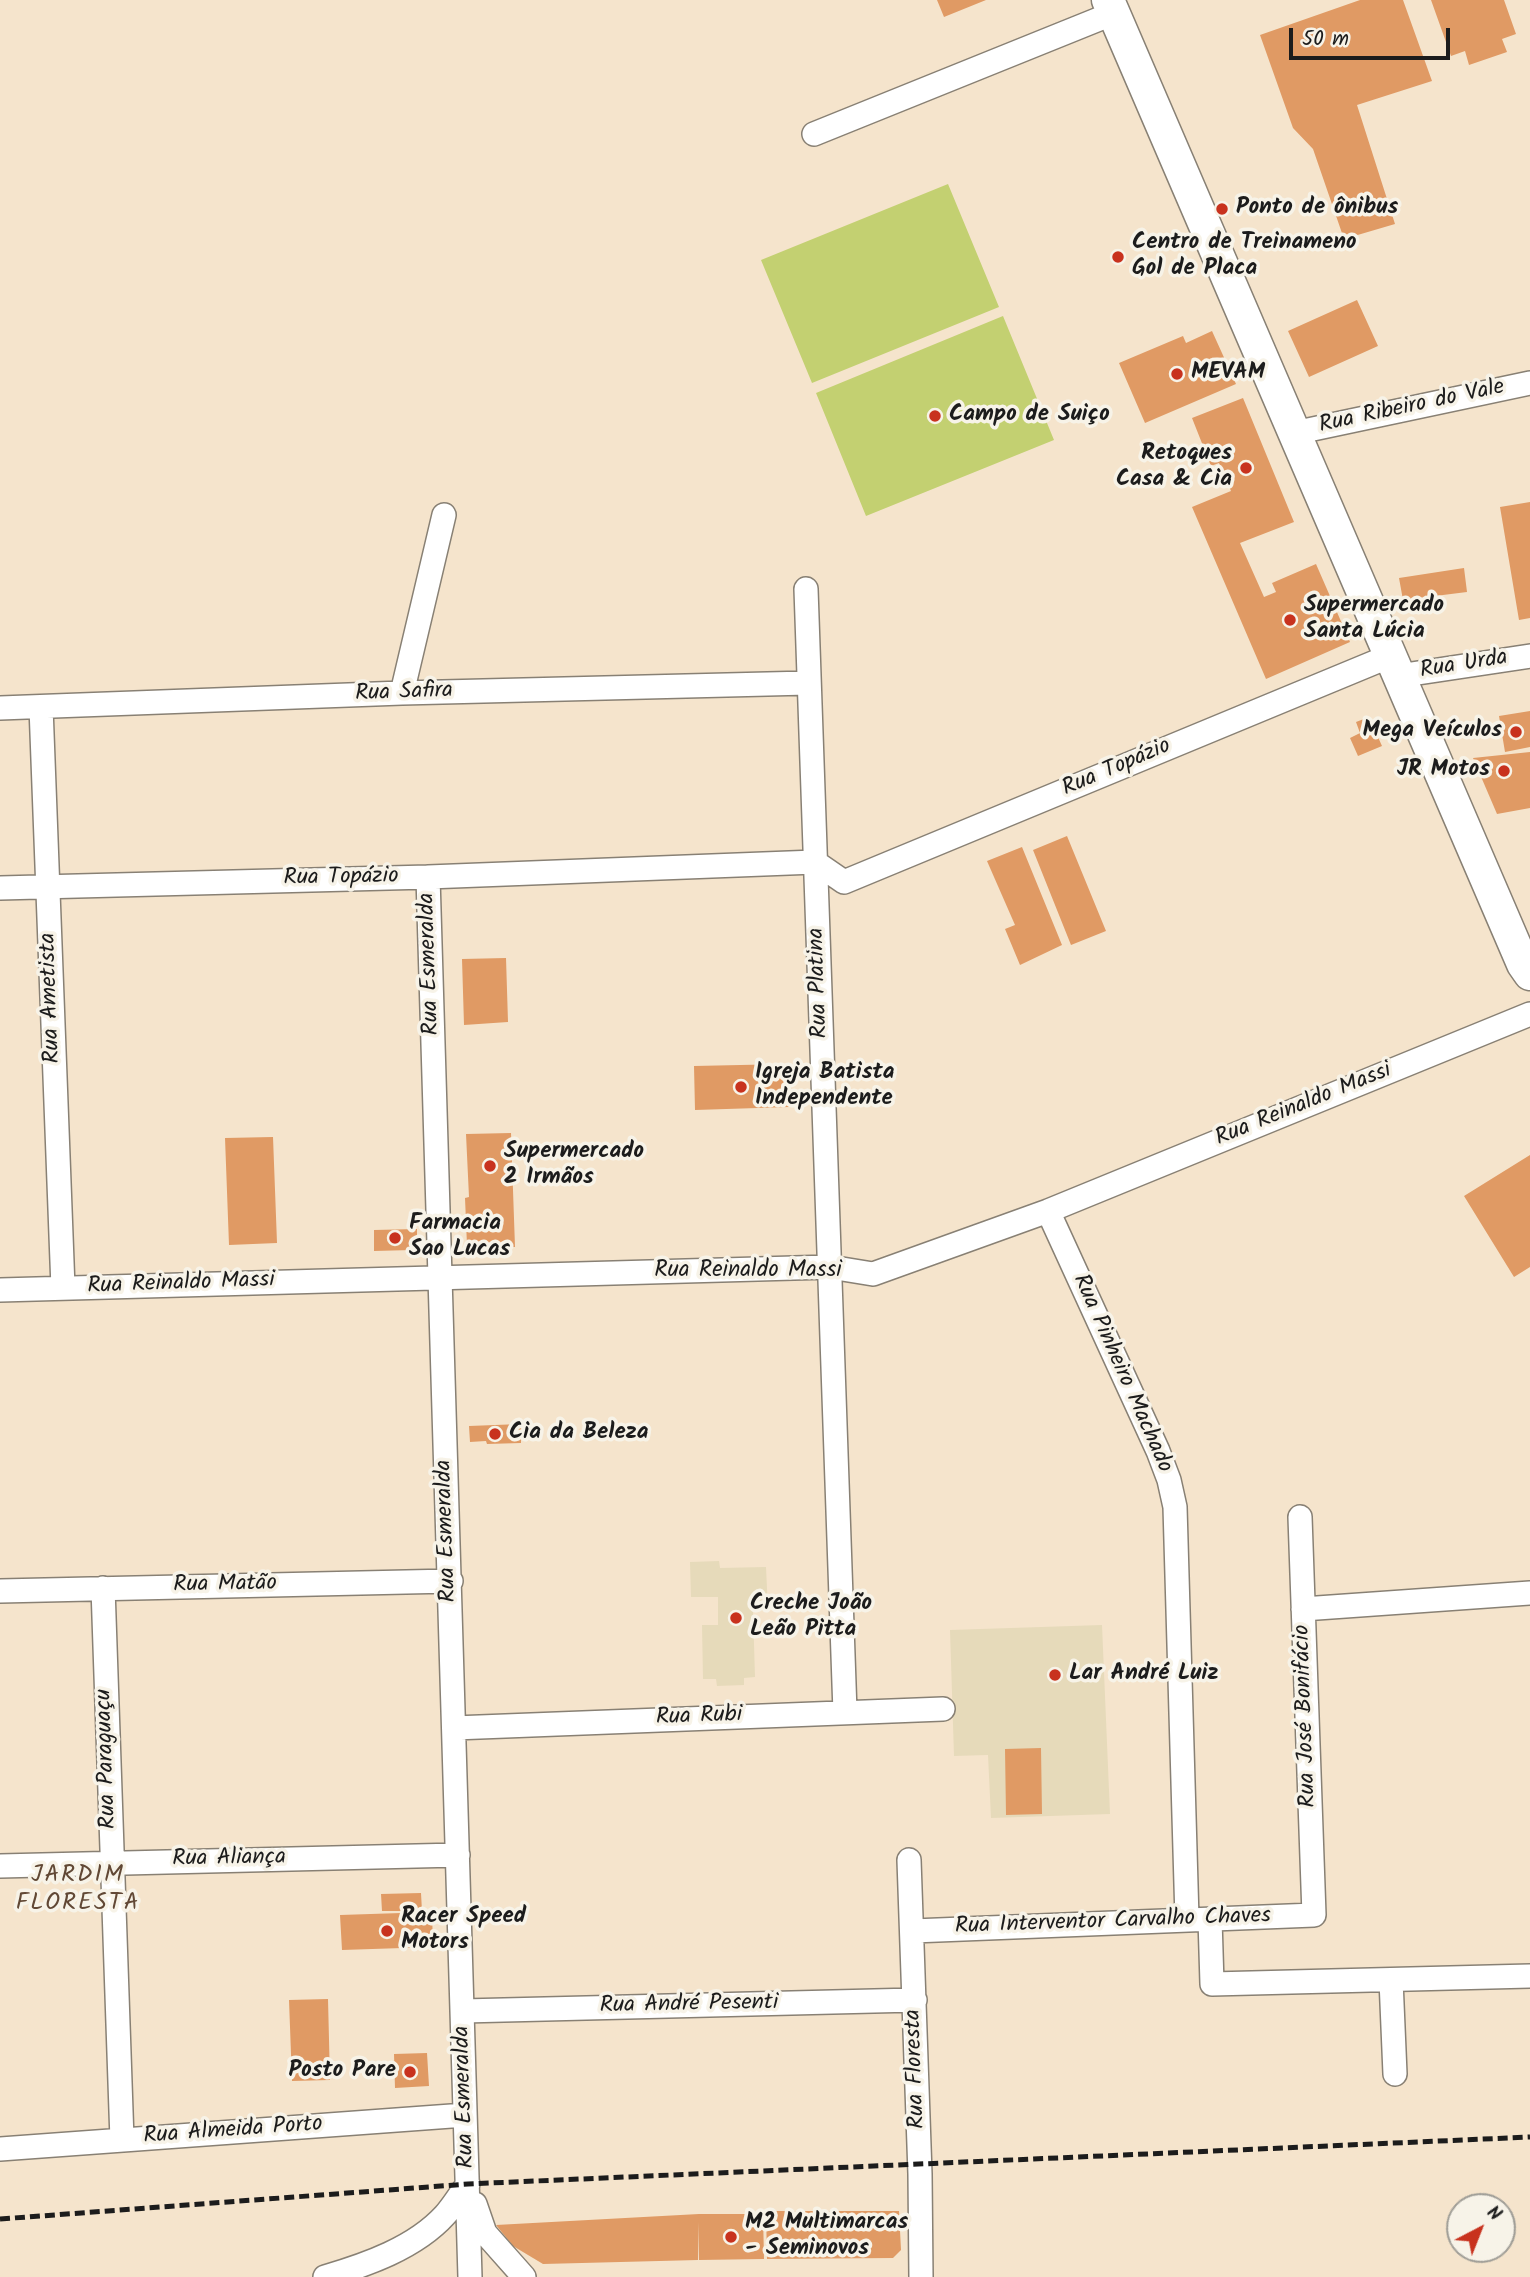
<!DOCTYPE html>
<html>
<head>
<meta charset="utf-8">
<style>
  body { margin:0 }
  #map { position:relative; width:1530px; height:2277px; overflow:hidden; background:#f5e4cc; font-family:Kalam,sans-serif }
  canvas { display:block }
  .north { position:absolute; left:1446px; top:2193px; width:70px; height:70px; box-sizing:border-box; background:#f7f3e8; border:2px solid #9f9d96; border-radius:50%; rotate:42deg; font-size:19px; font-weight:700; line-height:28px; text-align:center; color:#1c1c1c }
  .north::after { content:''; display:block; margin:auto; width:24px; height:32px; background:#c8321e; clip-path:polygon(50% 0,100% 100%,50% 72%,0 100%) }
  .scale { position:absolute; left:1289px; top:28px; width:161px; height:32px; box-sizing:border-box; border:4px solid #1c1c1c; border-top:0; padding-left:9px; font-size:21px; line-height:24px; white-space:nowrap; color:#1c1c1c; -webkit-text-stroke:5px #f7f3e8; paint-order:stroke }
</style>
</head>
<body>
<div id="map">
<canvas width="1530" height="2277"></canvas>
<div class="north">N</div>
<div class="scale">50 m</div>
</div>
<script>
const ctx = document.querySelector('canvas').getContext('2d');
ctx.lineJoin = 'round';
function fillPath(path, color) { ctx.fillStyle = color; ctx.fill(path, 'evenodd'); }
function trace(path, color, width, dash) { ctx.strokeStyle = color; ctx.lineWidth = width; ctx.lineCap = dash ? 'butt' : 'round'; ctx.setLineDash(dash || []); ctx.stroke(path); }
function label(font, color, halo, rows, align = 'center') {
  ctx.font = font + ' Kalam,sans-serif'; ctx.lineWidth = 7; ctx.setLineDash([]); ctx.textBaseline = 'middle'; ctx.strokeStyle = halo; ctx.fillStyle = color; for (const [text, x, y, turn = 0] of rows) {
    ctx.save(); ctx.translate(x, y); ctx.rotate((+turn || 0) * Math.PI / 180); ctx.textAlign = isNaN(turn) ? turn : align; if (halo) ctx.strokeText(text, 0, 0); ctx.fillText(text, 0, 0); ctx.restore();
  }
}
const built = new Path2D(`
  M719,1561L720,1568L766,1567L768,1610L753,1611L755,1677L744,1678V1685L717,1686L716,1679H703L702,1625H718V1597H691L690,1562Z
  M1102,1625L1110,1814L991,1818L988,1755L954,1756L950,1630Z`);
const green = new Path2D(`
  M948,184L999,307L812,383L761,260Z
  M1003,316L1054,440L866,516L816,393Z`);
const building = new Path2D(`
  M937,0H986L944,17Z
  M1360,0H1403L1432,81L1357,105L1395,224L1344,239L1313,149L1293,128L1260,35Z
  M1431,0H1504L1516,34L1502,39L1507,52L1469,65L1465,51L1451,56Z
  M1357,300L1378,346L1309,377L1288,331Z
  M1212,331L1236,384L1145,423L1119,363L1183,336L1186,343Z
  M1243,398L1294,522L1240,543L1264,597L1276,592L1272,583L1316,564L1350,642L1266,679L1192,507L1231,491L1219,463L1211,466L1192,418Z
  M1530,502V618L1519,620L1500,507Z
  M1464,568L1467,592L1403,600L1399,578Z
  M1530,711V747L1505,752L1499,716Z
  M1369,717L1382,746L1358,756L1350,738L1360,733L1356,722Z
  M1530,752V808L1497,814L1473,758Z
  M1067,836L1106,931L1071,945L1033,850Z
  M1022,847L1062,945L1020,965L1005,929L1015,925L987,861Z
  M506,958L508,1022L464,1025L462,959Z
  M787,1064L789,1107L695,1110L694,1066Z
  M511,1133L515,1247L470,1249L467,1245L465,1198L469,1197L466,1134Z
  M273,1137L277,1243L229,1245L225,1138Z
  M1530,1155V1267L1514,1277L1464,1196Z
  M417,1229V1245L412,1250L374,1251V1230Z
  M521,1424V1443L487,1444L486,1441L470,1442L469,1426Z
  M1041,1748L1042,1814L1006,1815L1005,1749Z
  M421,1893L422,1911H382L381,1894Z
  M432,1912L433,1947L342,1950L340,1915Z
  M328,1999L330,2080L292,2081L289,2000Z
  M427,2053L429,2086L395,2088L394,2054Z
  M766,2211H899L901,2250L893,2258L767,2259Z
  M699,2214H763L764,2259L699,2260L698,2222V2260L543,2264L513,2246L496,2225Z`);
const street = new Path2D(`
  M814,134L1114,13
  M1294,433L1530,383
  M806,589L845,1712
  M1398,676L1530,656
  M402,693L444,515
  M41,707L63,1288
  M0,708L402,693L808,683
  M428,877L470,2277
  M0,888L428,877L815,862L844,882L1390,656
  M1048,1211L1158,1451L1169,1480L1175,1507L1187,1919
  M0,1290L830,1267L873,1274L1048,1211L1530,1014
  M103,1588L122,2140
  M0,1591L451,1581
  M1303,1609L1530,1593
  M454,1728L943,1709
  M909,1860L920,2174L921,2277
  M0,1866L458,1855
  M1210,1919L1212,1984L1530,1976
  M913,1931L1314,1915L1300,1517
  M1391,1980L1395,2074
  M463,2011L915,2000
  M0,2149L465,2115
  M475,2204L485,2233L524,2277
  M325,2277C366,2265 415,2248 445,2215C453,2206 460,2194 468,2184`);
const secondary = new Path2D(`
  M1108,0L1523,964L1530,974`);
const rail = new Path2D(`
  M0,2219L468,2184L1530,2137`);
const markers = [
  [1222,209,7,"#c8321e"],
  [1118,257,7,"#c8321e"],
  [1177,374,7,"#c8321e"],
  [935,416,7,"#c8321e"],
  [1246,468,7,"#c8321e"],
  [1290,620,7,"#c8321e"],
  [1516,732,7,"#c8321e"],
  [1504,771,7,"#c8321e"],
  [741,1087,7,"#c8321e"],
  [490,1166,7,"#c8321e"],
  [395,1238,7,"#c8321e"],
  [495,1434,7,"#c8321e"],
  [736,1618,7,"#c8321e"],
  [1055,1675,7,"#c8321e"],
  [387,1931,7,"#c8321e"],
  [410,2072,7,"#c8321e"],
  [731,2237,7,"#c8321e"]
];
const poiNames = [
  ["Ponto de ônibus",1236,209],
  ["Centro de Treinameno",1132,244],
  ["Gol de Placa",1132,270],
  ["MEVAM",1191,374],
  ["Campo de Suiço",949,416],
  ["Retoques",1232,455,"right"],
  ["Casa & Cia",1232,481,"right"],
  ["Supermercado",1304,607],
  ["Santa Lúcia",1304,633],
  ["Mega Veículos",1502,732,"right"],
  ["JR Motos",1490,771,"right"],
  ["Igreja Batista",755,1074],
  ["Independente",755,1100],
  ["Supermercado",504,1153],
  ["2 Irmãos",504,1179],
  ["Farmacia",409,1225],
  ["Sao Lucas",409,1251],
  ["Cia da Beleza",509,1434],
  ["Creche João",750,1605],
  ["Leão Pitta",750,1631],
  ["Lar André Luiz",1069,1675],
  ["Racer Speed",401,1918],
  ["Motors",401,1944],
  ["Posto Pare",396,2072,"right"],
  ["M2 Multimarcas",745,2224],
  ["- Seminovos",745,2250]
];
const streetNames = [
  ["Rua Ribeiro do Vale",1412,408,-12],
  ["Rua Urda",1464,666,-9],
  ["Rua Safira",404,694,-2],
  ["Rua Topázio",1117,769,-23],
  ["Rua Topázio",341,879,-1],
  ["Rua Esmeralda",431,964,-92],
  ["Rua Platina",820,983,-92],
  ["Rua Ametista",52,998,-92],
  ["Rua Reinaldo Massi",1304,1106,-22],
  ["Rua Reinaldo Massi",748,1272],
  ["Rua Reinaldo Massi",181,1285,-2],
  ["Rua Pinheiro Machado",1121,1374,66],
  ["Rua Esmeralda",448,1531,-92],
  ["Rua Matão",225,1586,-1],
  ["Rua José Bonifácio",1307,1716,-92],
  ["Rua Rubi",699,1718,-2],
  ["Rua Paraguaçu",108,1759,-92],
  ["Rua Aliança",229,1860,-1],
  ["Rua Interventor Carvalho Chaves",1113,1923,-2],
  ["Rua André Pesenti",689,2006,-1],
  ["Rua Floresta",917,2069,-92],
  ["Rua Esmeralda",466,2097,-92],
  ["Rua Almeida Porto",233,2132,-4]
];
const neighbourhoodNames = [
  ["JARDIM",78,1877],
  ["FLORESTA",78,1905]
];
fillPath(built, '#e6daba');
fillPath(green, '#c3d071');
fillPath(building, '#e09a64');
trace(street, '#888074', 26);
trace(secondary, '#888074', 35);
trace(street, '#fff', 23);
trace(secondary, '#fff', 32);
trace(rail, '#1c1c1c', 5, [10, 5]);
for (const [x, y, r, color] of markers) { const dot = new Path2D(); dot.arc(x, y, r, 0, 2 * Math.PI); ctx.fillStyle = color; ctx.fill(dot); trace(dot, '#f7f3e8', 2.5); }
label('bold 23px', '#1c1c1c', '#f7f3e8', poiNames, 'left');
label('23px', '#1c1c1c', '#f7f3e8', streetNames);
ctx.letterSpacing = '2px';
label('24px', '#614835', '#f7f3e8', neighbourhoodNames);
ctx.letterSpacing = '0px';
</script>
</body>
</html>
